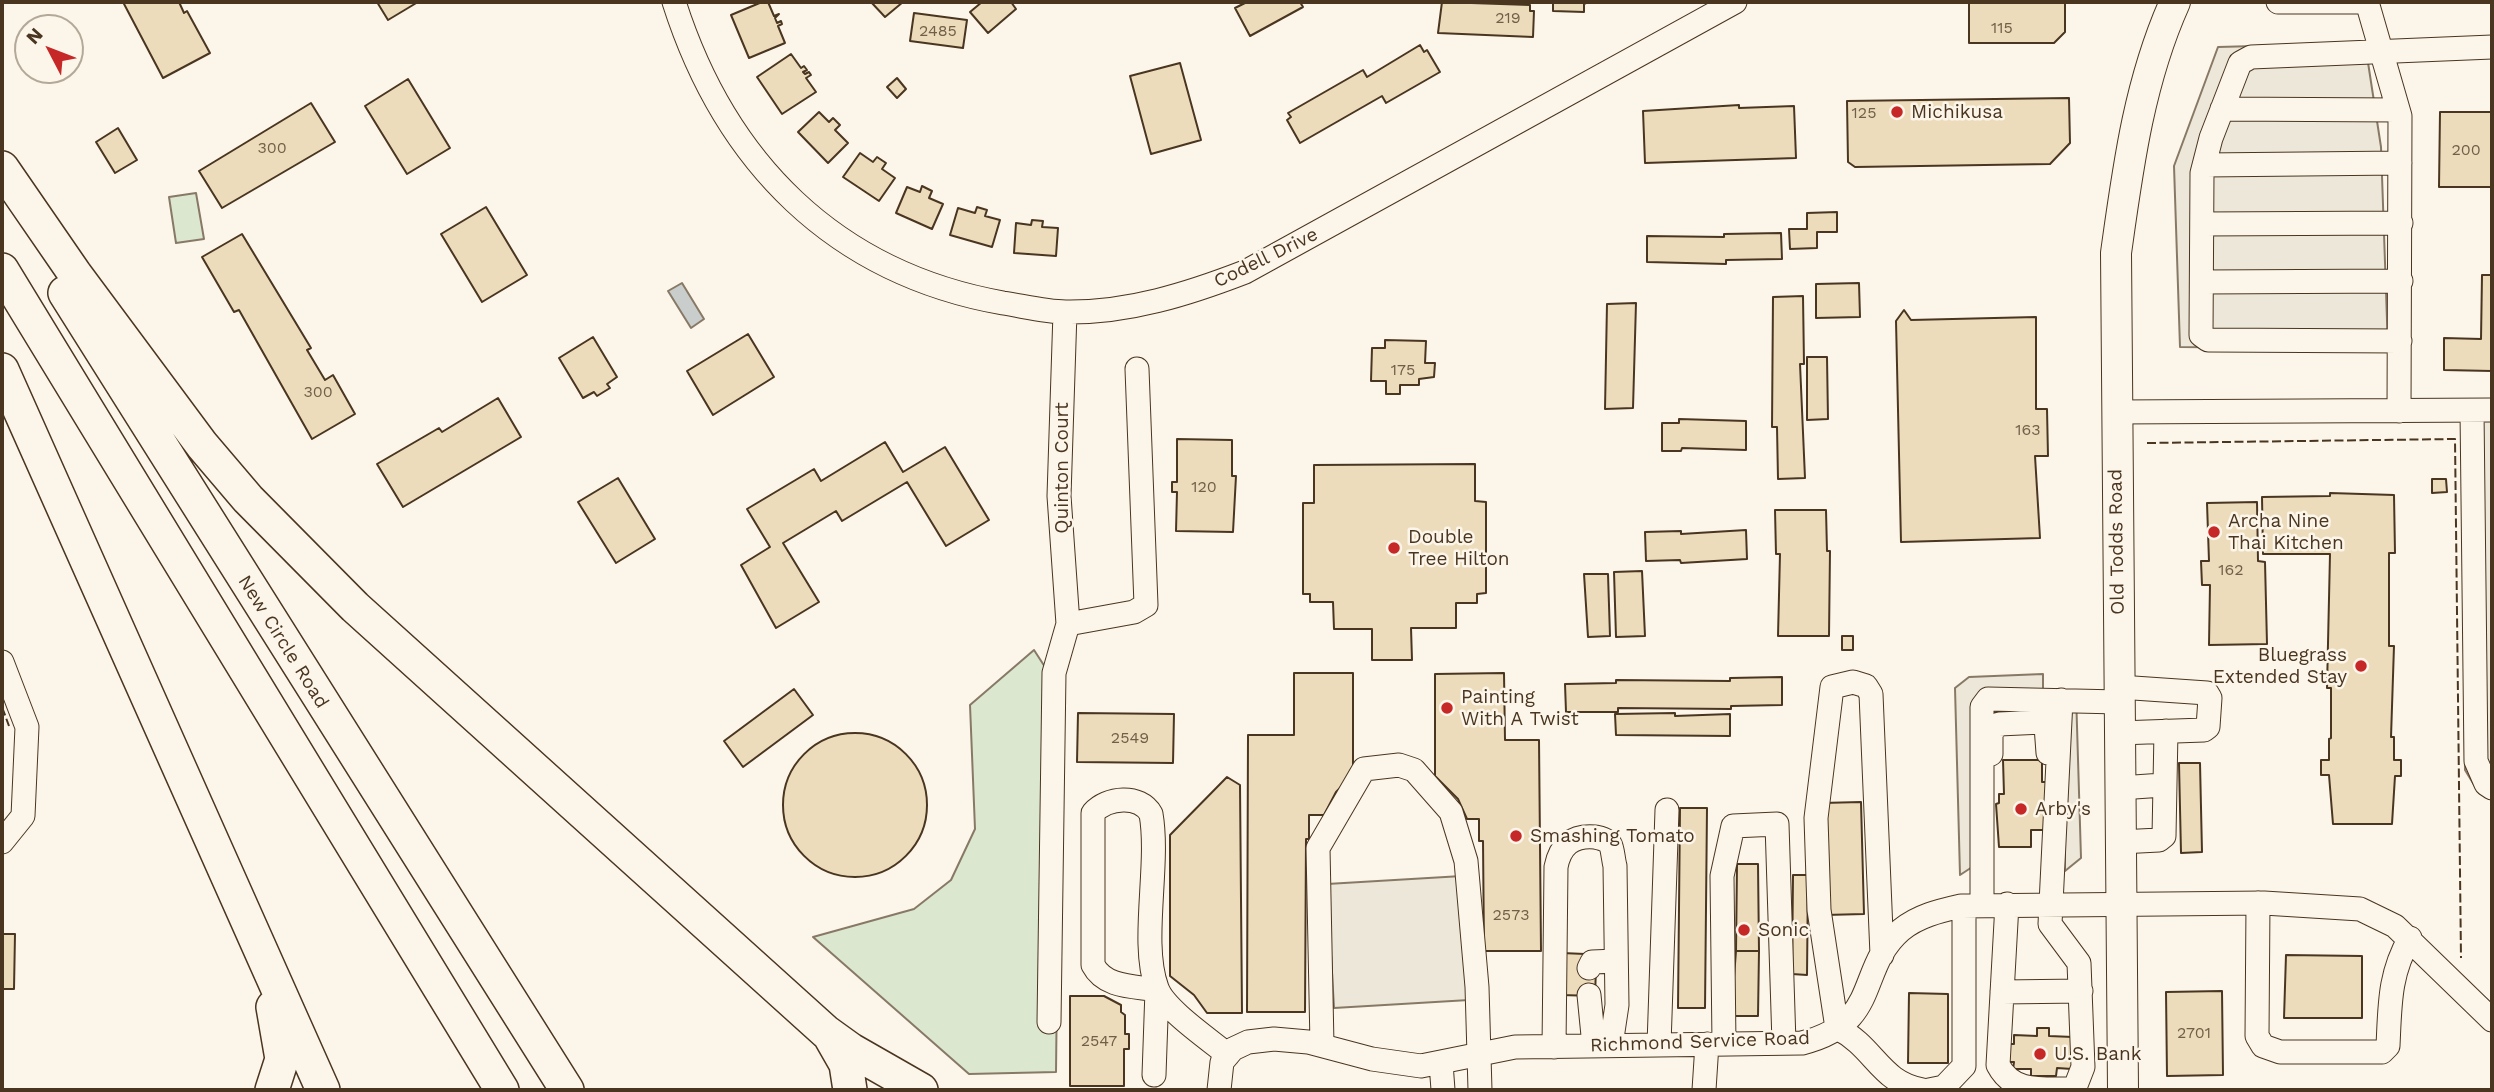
<!DOCTYPE html>
<html>
<head>
<meta charset="utf-8">
<style>
  body { margin:0 }
  #map { position:relative; width:2494px; height:1092px; overflow:hidden; background:#fbf6e9; font-family:"Work Sans",sans-serif }
  canvas { display:block }
  .frame { position:absolute; inset:0; border:4px solid #4a3520; pointer-events:none }
  .north { position:absolute; left:14px; top:14px; width:70px; height:70px; box-sizing:border-box; background:#fbf6e9; border:2px solid #b4a999; border-radius:50%; rotate:312deg; font-size:19px; font-weight:700; line-height:28px; text-align:center; color:#4a3520 }
  .north::after { content:''; display:block; margin:auto; width:24px; height:32px; background:#c62828; clip-path:polygon(50% 0,100% 100%,50% 72%,0 100%) }
</style>
</head>
<body>
<div id="map">
<canvas width="2494" height="1092"></canvas>
<div class="frame"></div>
<div class="north">N</div>
</div>
<script>
const ctx = document.querySelector('canvas').getContext('2d');
ctx.lineJoin = 'round';
function fillPath(path, color) { ctx.fillStyle = color; ctx.fill(path, 'evenodd'); }
function trace(path, color, width, dash) { ctx.strokeStyle = color; ctx.lineWidth = width; ctx.lineCap = dash ? 'butt' : 'round'; ctx.setLineDash(dash || []); ctx.stroke(path); }
function label(font, color, halo, rows, align = 'center') {
  ctx.font = font + ' "Work Sans",sans-serif'; ctx.lineWidth = 5; ctx.setLineDash([]); ctx.textBaseline = 'middle'; ctx.strokeStyle = halo; ctx.fillStyle = color; for (const [text, x, y, turn = 0] of rows) {
    ctx.save(); ctx.translate(x, y); ctx.rotate((+turn || 0) * Math.PI / 180); ctx.textAlign = isNaN(turn) ? turn : align; if (halo) ctx.strokeText(text, 0, 0); ctx.fillText(text, 0, 0); ctx.restore();
  }
}
const green = new Path2D(`
  M196,193L204,239L176,243L169,197Z
  M1034,650L1045,667L1059,809L1056,1072L969,1074L813,937L914,909L951,880L975,829L970,705Z`);
const parking = new Path2D(`
  M2365,43L2381,147L2388,349L2180,347L2174,166L2218,47Z
  M2492,408V799L2479,793L2465,770L2463,441Z
  M2043,674V695L2076,693L2081,858L2065,871L2064,716L1994,712L1986,720L1989,856L1960,875L1955,688L1969,677Z
  M1462,876L1469,1000L1334,1008L1327,884Z`);
const water = new Path2D(`
  M682,283L704,319L691,328L668,291Z`);
const building = new Path2D(`
  M123,2H179L184,13L187,11L210,53L163,78Z
  M377,2H418L388,20Z
  M762,2H768L774,16L779,14L775,18L777,23L781,21L782,24L778,26L785,43L749,58L731,15Z
  M871,2H903L885,17Z
  M982,2H1011L1016,9L988,33L970,12Z
  M1247,2H1300L1303,7L1250,36L1235,8Z
  M1442,2L1530,5V11H1534L1533,37L1438,33Z
  M1553,2H1588L1584,4V12L1553,11Z
  M1969,2H2065V32L2054,43H1969Z
  M914,13L967,20L963,48L910,41Z
  M1420,45L1424,52L1427,50L1440,72L1386,103L1382,96L1300,143L1287,120L1291,117L1288,113L1363,70L1367,77Z
  M791,54L801,68L804,66L807,70L803,72L805,74L809,72L811,75L806,78L816,92L782,114L757,77Z
  M1180,63L1201,140L1151,154L1130,76Z
  M897,78L906,89L897,98L887,87Z
  M408,79L450,148L407,174L365,106Z
  M2069,98L2070,143L2050,164L1855,167L1848,162L1847,101Z
  M311,103L335,142L222,208L199,171Z
  M1739,105V108L1794,106L1796,158L1645,163L1643,111Z
  M819,112L829,122L833,118L840,125L835,130L848,143L828,163L798,132Z
  M2440,112H2492V187H2439Z
  M118,128L137,160L115,173L96,142Z
  M860,153L873,162L877,157L886,163L882,169L895,178L879,201L843,177Z
  M922,186L932,191L929,198L943,204L932,229L896,213L907,187L920,192Z
  M486,207L527,275L482,302L441,234Z
  M977,207L987,210L985,216L1000,220L992,247L950,235L958,208L975,213Z
  M1837,212V232H1817V248L1790,249L1789,229H1807V213Z
  M1032,220L1043,221L1042,227L1058,228L1056,256L1014,253L1016,223L1031,225Z
  M1781,233L1782,259L1726,260V264L1647,262V236L1724,237V234Z
  M242,234L311,348L307,350L325,380L333,375L355,414L312,439L239,310L234,312L202,257Z
  M2482,275H2492V371L2444,370V338L2481,339Z
  M1859,283L1860,317L1816,318V284Z
  M1803,296L1804,364H1800L1805,478L1778,479L1777,427H1772L1773,297Z
  M1636,303L1633,408L1605,409L1607,304Z
  M1904,310L1911,320L2036,317V409H2047L2048,456H2035L2040,538L1901,542L1896,321Z
  M748,334L774,377L713,415L687,371Z
  M593,337L617,377L607,384L610,388L597,396L594,392L583,398L559,358Z
  M1385,340L1426,341L1425,363H1435L1434,377L1419,379V385H1400V394H1386V381H1371L1372,348H1385Z
  M1807,357H1827L1828,419L1807,420Z
  M498,398L521,437L403,507L377,464L439,428L442,432Z
  M1679,419L1746,421V450L1682,448L1681,451H1662V423H1679Z
  M1177,439L1232,440V476H1236L1233,532L1176,531L1177,492H1172V482H1177Z
  M885,442L903,472L945,447L989,520L946,546L907,482L842,521L836,511L783,543L819,602L776,628L741,565L770,547L747,509L814,469L821,481Z
  M1475,464V501L1486,502V593L1477,594V603H1456V628H1411L1412,660H1372V629H1334L1333,602H1310V594H1303V503H1314V465Z
  M618,478L655,539L616,563L578,502Z
  M2432,479H2446L2447,492L2432,493Z
  M2330,493L2394,495L2395,553H2389V646H2394L2391,737H2394V760H2401V776H2395L2392,824H2333L2329,775H2321V760H2329V739L2331,738V688H2327L2330,554H2263L2262,497L2330,496Z
  M2257,502L2258,561L2265,562L2267,644L2209,645L2210,585H2202L2201,561H2209L2207,503Z
  M1775,510H1826L1827,551H1830L1829,636H1778L1780,554H1776Z
  M1746,530L1747,559L1681,563L1680,560L1646,561L1645,532L1681,531V534Z
  M1642,571L1645,636L1616,637L1614,572Z
  M1584,574H1608L1610,636L1588,637Z
  M1842,636H1853V650H1842Z
  M1294,673H1353V775L1336,792L1324,815H1309V839H1306L1305,1012H1247L1248,735H1294Z
  M1504,673L1505,740H1539L1541,951H1484L1483,841H1479V819H1467L1458,799L1435,776V674Z
  M1782,677V705L1731,706V709L1618,708V712H1566L1565,684L1616,683V680L1730,681V678Z
  M794,689L813,715L743,767L724,741Z
  M1078,713L1174,714L1173,763L1077,762Z
  M1675,713V716L1730,714V736L1616,735L1615,714Z
  M783 805a72 72 0 1 1 144 0a72 72 0 1 1-144 0Z
  M2003,760H2042V782H2046V830H2031V847H1999L1996,804L1999,803V794H2004Z
  M2179,763H2200L2202,852L2181,853Z
  M1227,777L1240,785L1242,1013H1207L1194,995L1170,976V835Z
  M1861,802L1864,914L1825,915L1822,803Z
  M1680,808H1707L1705,1008H1678Z
  M1737,864H1758L1759,951H1736Z
  M1793,875H1808L1807,975L1792,974Z
  M2,934H15L14,989H2Z
  M1736,951H1759L1758,1016H1731Z
  M1562,953L1585,954L1596,968L1595,996L1561,995Z
  M2286,955L2362,956V1018H2284Z
  M2222,991L2223,1075L2167,1076L2166,992Z
  M1909,993L1948,994V1063H1908Z
  M1070,996H1104L1121,1005V1012L1125,1015V1034H1129V1049H1124V1086H1070Z
  M2037,1028H2049V1036L2073,1037L2072,1069L2057,1068L2056,1076H2031V1069H2013L2014,1062H2003L2004,1044H2014V1035L2037,1036Z`);
const minor = new Path2D(`
  M674,2C725,162 834,273 1003,303C1023,306 1045,312 1066,312C1128,313 1188,294 1245,272L1735,2
  M2278,2H2367
  M2367,2L2400,116L2399,411
  M2222,109L2398,110
  M2205,165L2400,163
  M2202,224L2401,223
  M2202,282L2401,281
  M2400,341L2208,340L2201,335L2202,173L2211,138L2240,63L2251,57L2492,47
  M2472,411L2476,761L2486,784L2492,788
  M2116,412L2492,410
  M1068,624L1134,612L1146,605L1137,369
  M2,662L27,727L23,816L2,842
  M2119,687L2207,693L2210,698L2208,727L2204,730L2119,733
  M1991,754V732L1999,724L2043,722L2046,726L2048,753
  M2120,788L2163,785
  M2120,842L2159,840L2164,836L2166,731
  M2258,903L2257,1036L2263,1046L2280,1052H2382L2388,1046C2390,1005 2389,974 2410,938
  M2007,904L1998,1065C2012,1092 2037,1089 2070,1089L2076,1085L2083,1067L2079,963L2050,924L2061,700
  M1982,905V707L1988,699L2119,702
  M1882,955L1871,694L1866,686L1853,682L1832,687L1816,818L1819,910L1837,1028C1875,1047 1880,1083 1923,1090
  M1589,968L1592,962L1616,961
  M2002,992L2081,991
  M1589,995L1594,1046
  M1049,1022L1054,673L1068,624L1059,496L1065,312
  M1724,1044L1722,876L1733,826L1777,824L1784,1043
  M1322,1045L1318,848L1364,769L1399,765L1414,770L1451,812L1466,861L1477,987L1480,1090
  M1659,1045L1667,810
  M1554,1047L1556,867C1560,846 1572,835 1595,837C1600,838 1606,839 1610,844C1613,849 1613,859 1615,866L1617,1005L1611,1045
  M1441,1063L1443,1090
  M1154,1075L1157,990C1134,986 1105,988 1093,965V813C1107,797 1140,794 1151,814C1160,865 1140,943 1157,988C1164,1009 1210,1040 1228,1055
  M1219,1090L1222,1062L1233,1049L1248,1042L1274,1039L1308,1042L1372,1059L1421,1066L1515,1047L1802,1043C1882,1023 1856,969 1901,930C1918,916 1939,911 1961,906L2264,903L2360,909L2395,926L2492,1020
  M1704,1090L1707,1044
  M1929,1090L1944,1087L1964,1066V906`);
const major = new Path2D(`
  M2123,1090L2116,253C2128,167 2139,82 2175,2`);
const highway = new Path2D(`
  M2,168L75,274L202,445L248,499L355,607L826,1032L851,1050L921,1090
  M2,270L502,1090
  M65,293L567,1090
  M2,370L323,1090
  M830,1036L846,1064L850,1090
  M272,1090L282,1059L273,1007`);
const fence = new Path2D(`
  M2147,443L2455,439L2461,958
  M2,707L9,726`);
const markers = [
  [1897,112,7,"#c62828"],
  [2214,532,7,"#c62828"],
  [1394,548,7,"#c62828"],
  [2361,666,7,"#c62828"],
  [1447,708,7,"#c62828"],
  [2021,809,7,"#c62828"],
  [1516,836,7,"#c62828"],
  [1744,930,7,"#c62828"],
  [2040,1054,7,"#c62828"]
];
const numberNames = [
  ["219",1508,18],
  ["115",2002,28],
  ["2485",938,31],
  ["125",1864,113],
  ["300",272,148],
  ["200",2466,150],
  ["175",1403,370],
  ["300",318,392],
  ["163",2028,430],
  ["120",1204,487],
  ["162",2231,570],
  ["2549",1130,738],
  ["2573",1511,915],
  ["2701",2194,1033],
  ["2547",1099,1041]
];
const poiNames = [
  ["Michikusa",1911,112],
  ["Archa Nine",2228,521],
  ["Thai Kitchen",2228,543],
  ["Double",1408,537],
  ["Tree Hilton",1408,559],
  ["Bluegrass",2347,655,"right"],
  ["Extended Stay",2347,677,"right"],
  ["Painting",1461,697],
  ["With A Twist",1461,719],
  ["Arby's",2035,809],
  ["Smashing Tomato",1530,836],
  ["Sonic",1758,930],
  ["U.S. Bank",2054,1054]
];
const streetNames = [
  ["Codell Drive",1266,258,-26],
  ["Quinton Court",1062,468,-90],
  ["Old Todds Road",2117,542,-91],
  ["New Circle Road",283,642,58],
  ["Richmond Service Road",1700,1042,-2]
];
fillPath(green, '#dce7d0');
trace(green, '#887966', 2);
fillPath(parking, '#ede7d9');
trace(parking, '#887966', 2);
fillPath(water, '#c9cecd');
trace(water, '#887966', 2);
fillPath(building, '#ecdcbc');
trace(building, '#4a3520', 2);
trace(minor, '#4a3520', 25);
trace(major, '#4a3520', 32);
trace(highway, '#4a3520', 36);
trace(minor, '#fbf6e9', 23);
trace(major, '#fbf6e9', 30);
trace(highway, '#fbf6e9', 33);
trace(fence, '#4a3520', 2, [9, 3.5]);
for (const [x, y, r, color] of markers) { const dot = new Path2D(); dot.arc(x, y, r, 0, 2 * Math.PI); ctx.fillStyle = color; ctx.fill(dot); trace(dot, '#fbf6e9', 2.5); }
label('16px', '#725f47', null, numberNames);
label('19px', '#4a3520', '#fbf6e9', poiNames, 'left');
label('19px', '#4a3520', '#fbf6e9', streetNames);
</script>
</body>
</html>
